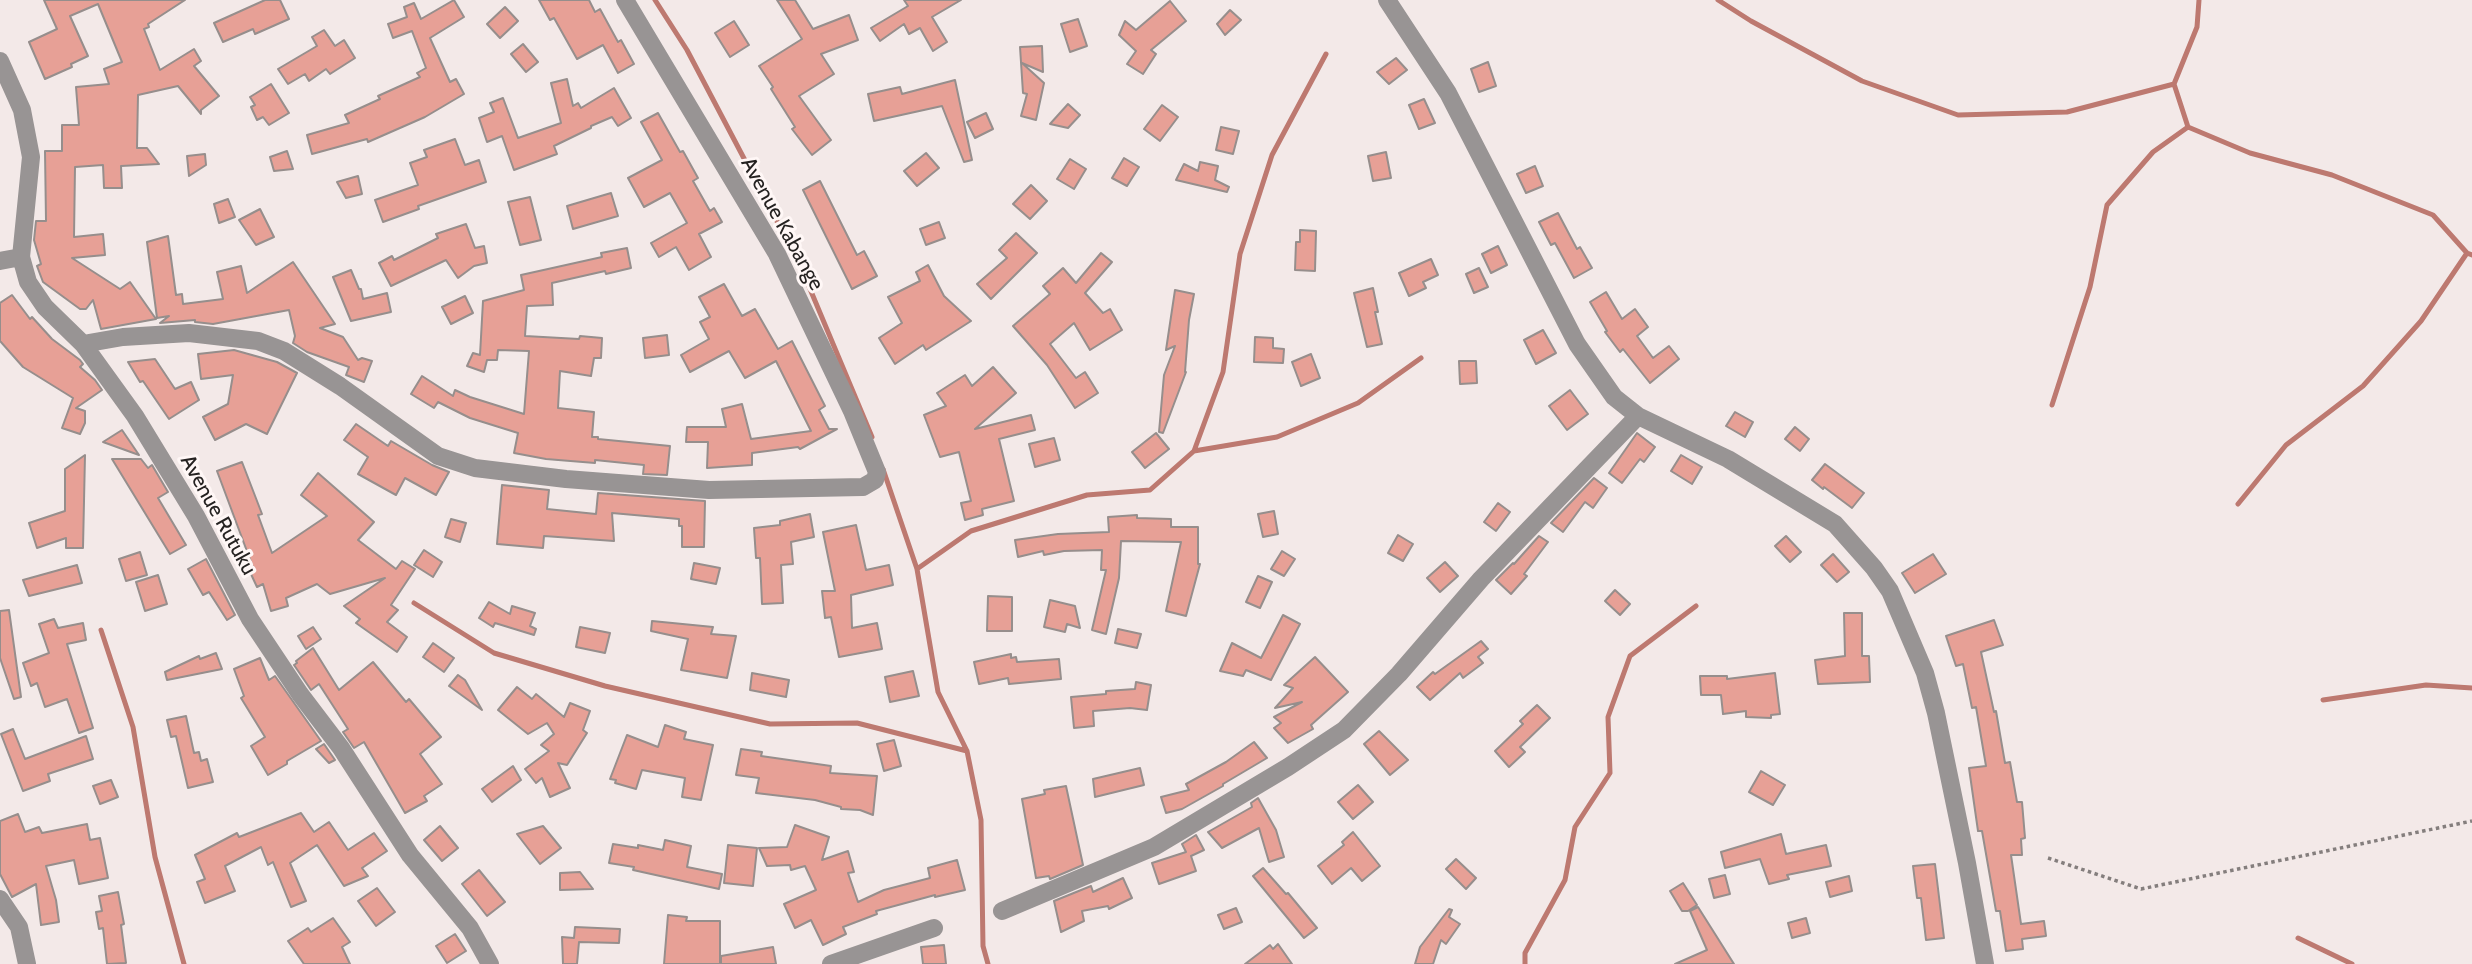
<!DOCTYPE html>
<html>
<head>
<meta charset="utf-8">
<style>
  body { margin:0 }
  canvas { display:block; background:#f3e9e8 }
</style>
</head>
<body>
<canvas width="2472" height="964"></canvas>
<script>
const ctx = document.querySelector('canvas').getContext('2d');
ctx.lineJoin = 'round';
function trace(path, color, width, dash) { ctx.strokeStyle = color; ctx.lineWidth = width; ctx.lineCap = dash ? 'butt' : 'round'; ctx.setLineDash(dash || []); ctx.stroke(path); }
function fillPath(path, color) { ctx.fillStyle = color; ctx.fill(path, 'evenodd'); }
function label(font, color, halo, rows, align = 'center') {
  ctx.font = font + ' Cabin,sans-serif'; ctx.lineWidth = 6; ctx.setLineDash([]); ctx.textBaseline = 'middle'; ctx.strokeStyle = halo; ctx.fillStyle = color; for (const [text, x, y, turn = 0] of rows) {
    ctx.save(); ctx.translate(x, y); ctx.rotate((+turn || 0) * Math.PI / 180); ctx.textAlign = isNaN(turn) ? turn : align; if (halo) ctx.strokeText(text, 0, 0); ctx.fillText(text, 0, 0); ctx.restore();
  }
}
const stream = new Path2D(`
  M655,0L687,50L800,265L872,437
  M1718,0L1751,21L1862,81L1958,115L2067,112L2174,84
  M2199,0L2197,27L2174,84L2188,127L2250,153L2332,175L2433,215L2467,253L2472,255
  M2052,405L2090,287L2107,205L2153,152L2188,127
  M1194,451L1277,437L1358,403L1421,358
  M883,469L917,569L938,692L967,751L981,820L983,946L988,964
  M2238,504L2286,445L2363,386L2421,321L2467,253
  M917,569L971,531L1087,495L1150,490L1194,451L1223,372L1240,254L1272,155L1326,54
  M414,603L494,653L605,686L770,724L857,723L967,751
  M101,630L133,727L155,857L184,964
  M2323,700L2426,685L2472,688
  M2298,938L2352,964
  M1525,964V953L1565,880L1575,827L1610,773L1608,717L1630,656L1696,606`);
const building = new Path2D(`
  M44,0H185L148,24L149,27L144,29L160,70L194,49L201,61L194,66L219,96L201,110V114L178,86L138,95L137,148H147L159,164L121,166L122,188H104L103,165L75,167L74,237L103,234L105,255L72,258L120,289L130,282L156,319L101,329L93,300L86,309H80L43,282L37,266L41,264L34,240L36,221H46L45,151H62V125H79L76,87L109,84L104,69L122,62L98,4L70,16L88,56L71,64L72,67L45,79L29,42L57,29Z
  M265,0H280L289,19L255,34L253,29L223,42L214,23Z
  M454,0L464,17L430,38L450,82L456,79L464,94L425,117L368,142L367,139L312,154L307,135L349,123L345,115L380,99L378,96L420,77L417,73L426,68L412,31L393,38L388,24L407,17L404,7L414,3L421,19Z
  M539,0H589L595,12L600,9L618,42L621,40L634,64L618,73L603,45L577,59L554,18L550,20Z
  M777,0H795L813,29L849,15L858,40L821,54L834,74L799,96L831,140L812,155L792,129L795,127L771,89L773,87L759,66L802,39Z
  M904,0H961L932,17L947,42L933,51L920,28L909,34L904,24L880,41L871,28L908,6Z
  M1170,1L1186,21L1151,50L1156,54L1143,74L1127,64L1136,51L1119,35L1125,21L1136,30Z
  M505,7L518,21L500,38L487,24Z
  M1230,10L1241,20L1225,35L1217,24Z
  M1078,19L1087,46L1070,52L1061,24Z
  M734,21L749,45L730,57L715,33Z
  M324,30L335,46L344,40L355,58L330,74L326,69L309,81L305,74L288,84L278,69L317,46L312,37Z
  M523,44L538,62L526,72L511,54Z
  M1042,46L1043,72L1022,63L1044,83L1036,120L1021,116L1027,94L1023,93L1020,47Z
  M1396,58L1407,70L1389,84L1377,72Z
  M1488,62L1496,86L1479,92L1471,69Z
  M567,79L573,106L578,103L581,108L614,88L631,118L618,126L612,117L591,126V128L554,146L557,154L514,170L502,136L487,142L479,118L494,112L490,103L503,98L518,138L561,123L551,83Z
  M955,80L972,160L964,162L942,106L874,121L868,94L900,87L902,94Z
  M271,84L289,113L269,125L263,117L257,120L251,107L255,105L250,97Z
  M1424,99L1435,123L1419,129L1409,105Z
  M1068,104L1080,115L1068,128L1050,124Z
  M1162,105L1178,117L1160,141L1144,129Z
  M658,113L680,152L683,151L698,178L693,181L710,211L714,208L722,222L699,234L711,257L689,270L676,247L659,257L651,243L687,223L670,193L644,207L628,178L662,160L641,122Z
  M986,113L993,129L975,138L967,122Z
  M1221,127L1239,131L1233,154L1216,150Z
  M455,139L465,165L479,160L486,182L418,206L419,209L383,222L375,200L418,185L410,163L427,157L424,150Z
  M287,151L293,169L274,171L270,157Z
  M1386,152L1391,178L1373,181L1368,156Z
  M926,153L939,168L917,186L904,171Z
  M205,154L206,165L189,176L187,156Z
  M1124,158L1139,167L1127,186L1112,178Z
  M1070,159L1086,169L1074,189L1057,179Z
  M1200,162L1218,166L1215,180L1229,187L1227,192L1176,180L1184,164L1198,171Z
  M1535,166L1543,186L1526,193L1517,174Z
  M358,176L362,194L346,198L337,182Z
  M820,181L857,255L864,251L877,276L852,289L803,190Z
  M1031,185L1047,201L1030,219L1013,204Z
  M611,193L618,216L573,229L567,206Z
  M530,197L541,240L520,245L508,202Z
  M228,199L235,217L219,223L214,204Z
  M260,209L274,237L256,245L239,220Z
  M1558,213L1577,249L1580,247L1592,268L1574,278L1555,243L1551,245L1539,222Z
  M939,222L945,238L926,245L920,229Z
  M466,224L475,248L484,246L487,263L474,266L458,278L446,260L391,286L379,263L392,256L394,260L438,238L436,234Z
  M1300,230L1316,231L1315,271L1295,270L1296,242H1300Z
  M1016,233L1037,253L991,299L977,284L1007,258L999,250Z
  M168,236L176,295L182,294L183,304L223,299L217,272L241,266L247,293L293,262L335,324L320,328L343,337L358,360L362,358L372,361L364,382L346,375L349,367L307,352L293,343L295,336L289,310L213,324L195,322V320L160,323L169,316L157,318L147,242Z
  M1498,246L1507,265L1491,273L1482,254Z
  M627,248L631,268L606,274L605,271L552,283L553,305L527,306L525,336L579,339L580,336L602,338L601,358H594L591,376L560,371L558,408L594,412L592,437H598V439L670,446L667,475L643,474L644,465L595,460V463L546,459L514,453L518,433L470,418L438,402L434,408L411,394L422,376L453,396L455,390L470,397L524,414L529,351L498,350L497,360H487L484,372L467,366L473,353L480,355L483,301L524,290L521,275L602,257L601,253Z
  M1101,253L1112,262L1085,293L1103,313L1110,309L1122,330L1090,350L1074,323L1050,344L1076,378L1085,372L1098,393L1075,408L1047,365L1013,326L1050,294L1043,286L1063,268L1076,283Z
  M1431,259L1438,275L1423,282L1426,288L1409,296L1399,273Z
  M928,265L944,296L971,321L926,350L923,345L895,364L879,338L902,323L888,297L920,281L916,272Z
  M1479,268L1488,287L1474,293L1466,274Z
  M351,270L359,289H361L363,299L387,293L391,312L351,321L333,277Z
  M724,284L742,316L755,309L778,349L792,341L825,406L819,410L829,429H837L800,449L798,447L752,453V465L707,468L708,442H686L687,427H726L722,409L742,404L751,439L811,431L776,361L745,378L729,351L690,372L681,355L709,339L700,322L710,317L699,297Z
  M1373,288L1378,312H1375L1382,344L1367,347L1354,293Z
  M1175,290L1194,294L1189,320L1185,372H1186L1163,433L1159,432L1164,375L1175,346L1166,350Z
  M1606,292L1622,319L1635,309L1648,327L1637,336L1653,358L1669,346L1679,359L1650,383L1623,349L1620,352L1605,332L1607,331L1590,302Z
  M12,295L30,319L32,317L52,339L80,360L83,364L80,367L95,380L102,390L76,408L85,411V423L80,434L62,428L73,398L23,367L0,341V303Z
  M465,296L473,313L451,324L442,307Z
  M1543,330L1556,353L1536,364L1524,340Z
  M667,335L669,355L645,358L643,338Z
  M1255,337L1273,338V348L1284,349L1283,363L1254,362Z
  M234,350L277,362L297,373L267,434L246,424L215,440L203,417L228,404L233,375L201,379L198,354Z
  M1311,354L1320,378L1301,386L1292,362Z
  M155,359L175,389L191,382L199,400L169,419L143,381L140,382L128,362Z
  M1459,361H1476L1477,383L1460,384Z
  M993,367L1016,393L975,429L1031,415L1035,430L999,439L1014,501L982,509L983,515L965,520L961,503L971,501L959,452L940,457L924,415L946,406L937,393L965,375L972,386Z
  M1570,390L1588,414L1567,430L1549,406Z
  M1735,412L1753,422L1745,437L1726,426Z
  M356,424L388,446L391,441L432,465L449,472L436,495L405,478L396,495L358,474L368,457L344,440Z
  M1795,427L1809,439L1800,451L1785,439Z
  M122,430L139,455L103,442Z
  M1156,433L1169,449L1145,468L1132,452Z
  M1637,433L1655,447L1644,462L1640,459L1622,483L1609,473Z
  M1054,438L1060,460L1035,467L1029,444Z
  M85,455L83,548H66V538L37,548L29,523L65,511V469Z
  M1681,455L1702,467L1692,484L1671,471Z
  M112,459H141L148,468L152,465L168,492L158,498L186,545L170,554Z
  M242,462L262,514L258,515L272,553L327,516L301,495L318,473L374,522L358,540L396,569L402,561L415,569L391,605L398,610L387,622L407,637L397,652L356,623L360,619L344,606L385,578L330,594L317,584L286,598L288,606L271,611L263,584L257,587L250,572L254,570L217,471Z
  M1825,464L1864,493L1852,508L1824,487L1823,489L1812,480Z
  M1594,478L1607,488L1593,508L1585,502L1563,532L1551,523Z
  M502,485L549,490L547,509L596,514L598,493L705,501L704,547H682V526H679V519L612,513L614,541L544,536L543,548L497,544Z
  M1498,503L1510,512L1496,531L1484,522Z
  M1274,511L1278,534L1263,537L1258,514Z
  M810,514L814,537L791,542L793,564L781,565L783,603L762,604L760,558H756L754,528L780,525V521Z
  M1137,515V518L1171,519V527H1198V564H1200L1186,616L1166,611L1181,542L1121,541L1119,578L1106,634L1092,630L1106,570H1101L1102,550L1064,551L1044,555L1043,551L1018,557L1015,540L1058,534L1109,532L1108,517Z
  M451,519L466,523L460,542L445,537Z
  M856,525L866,570L889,565L893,585L851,595L852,628L877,623L882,649L839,657L831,617L825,618L822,591H835L823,532Z
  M1398,535L1413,544L1403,561L1388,553Z
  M1539,536L1548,542L1524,574L1527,576L1511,594L1496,580L1513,563L1514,564Z
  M1786,536L1801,552L1790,562L1775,546Z
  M424,550L442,562L433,577L414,565Z
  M1282,551L1295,559L1284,576L1271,569Z
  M140,552L147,575L126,581L119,559Z
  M1833,554L1849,572L1837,582L1821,565Z
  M1933,554L1946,574L1915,593L1902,573Z
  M206,559L235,615L227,620L209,592L203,595L188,569Z
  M1445,562L1458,576L1440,592L1427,578Z
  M694,563L720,568L716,584L691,579Z
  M77,565L82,583L29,596L23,580Z
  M158,575L167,604L145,611L136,582Z
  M1258,576L1272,582L1260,608L1246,602Z
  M1615,590L1630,604L1620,615L1605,601Z
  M988,596L1012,597V631H987Z
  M1050,600L1075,606L1080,628L1067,624L1065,632L1044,627Z
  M489,602L510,614L512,606L535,613L530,626L536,629L534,635L495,623L493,627L479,618Z
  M9,610L21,697L14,699L0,658V611Z
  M1844,613H1862V656H1869L1870,682L1818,684L1815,660L1845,656Z
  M1283,615L1300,624L1271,680L1246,670L1243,676L1220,671L1232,643L1261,658Z
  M54,619L58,628L83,623L86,640L67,644L93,728L79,733L67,699L45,707L37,683L31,686L23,663L49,653L39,624Z
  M1994,620L2003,645L1981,652L1994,712L1996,711L2005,763L2010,762L2017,802H2022L2025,838L2021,839L2022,855H2011L2021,924L2044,921L2046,936L2022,939L2023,949L2006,951L2000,911H1996L1982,831H1978L1969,768L1986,766L1976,707L1972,708L1963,664L1956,666L1946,636Z
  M652,621L713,627L711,634L736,636L727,678L681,670L688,639L651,631Z
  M313,627L321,639L306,649L298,636Z
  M580,627L610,633L605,653L576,647Z
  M1118,629L1141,634L1137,648L1115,643Z
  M1481,641L1488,649L1478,657L1483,663L1463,678L1460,673L1430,700L1417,687L1433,672L1435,674Z
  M433,643L454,658L444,672L423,657Z
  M313,648L339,690L373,662L406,702L409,699L441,737L420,754L442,784L424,796L427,801L405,813L364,742L354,748L343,732L348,729L319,684L311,690L309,687L294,665L297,663L296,661Z
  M216,653L222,669L167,680L165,672L199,656L200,659Z
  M1011,654V658L1016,657L1017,662L1059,659L1061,679L1009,684L1008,678L979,684L974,662Z
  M1315,657L1348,692L1311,725L1313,729L1288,743L1274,728L1281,723L1274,717L1302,702L1275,708L1293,688L1284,685Z
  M260,658L269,680L275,676L321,741L287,761V764L268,775L251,746L265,737L241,698L244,696L234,669Z
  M913,671L919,696L890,702L885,677Z
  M752,673L789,680L786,697L750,690Z
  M1775,673L1780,714L1771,715V718L1746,717V711L1723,714L1721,695H1701L1700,676H1727V679Z
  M458,675L465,680L482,710L449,686Z
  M1136,682L1151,685L1147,710L1130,708L1093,711L1094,726L1074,728L1071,697L1106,694V691L1135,689Z
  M517,687L532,699L536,694L564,717L570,703L590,711L583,730L587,733L567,765L558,763L570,788L550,797L542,778L536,783L525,769L549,751L541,745L554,734L547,723L528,734L498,710Z
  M1537,705L1550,718L1520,747L1525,752L1509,767L1495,751L1523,724L1520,721Z
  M186,716L194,753L199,752L201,761L207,759L213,782L188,788L176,736L171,737L167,720Z
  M665,725L686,732L684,739L713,745L701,800L682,797L685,778L642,770L636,789L615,783L616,780L610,779L627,735L658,747Z
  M13,729L25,759L86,736L93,759L48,774L50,781L23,791L1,734Z
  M1379,731L1408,760L1390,775L1364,744Z
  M894,740L901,766L884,771L877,744Z
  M1254,742L1267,758L1223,784V786L1182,809L1166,813L1161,797L1189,790L1186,784L1226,762Z
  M324,744L335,760L329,763L316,749Z
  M741,749L762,752L761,756L831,766L830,773L877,776L873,815L860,810L841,809V807L815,800L756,793L759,778L736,775Z
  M513,766L521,780L492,802L482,789Z
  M1140,768L1144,785L1095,797L1093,779Z
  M1761,771L1785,785L1773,805L1749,792Z
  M111,780L118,797L100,804L93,786Z
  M1358,785L1373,802L1353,819L1338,802Z
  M1066,786L1083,865L1050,879L1049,876L1036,878L1022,799L1045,794L1044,790Z
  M1258,798L1276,830L1284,857L1269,862L1259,828L1222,848L1208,832L1252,807L1251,803Z
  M301,813L314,832L329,822L348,850L374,833L387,851L362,868L368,876L344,886L317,845L290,863L306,901L291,907L273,862L268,865L261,847L225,866L235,891L205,903L197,882L205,879L195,855L237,833L239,837Z
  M18,814L25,832L39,827L42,833L87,824L90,840L100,838L108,878L79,884L74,860L46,866L56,900L59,922L41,925L36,884L12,897L0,874V821Z
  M795,825L829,837L822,860L848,851L854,872L848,873L858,902L884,890L930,878L928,868L957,860L965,890L935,897V895L876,911L877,914L843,927L846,934L823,945L811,920L795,928L784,904L816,890L805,866L791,870L790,865L767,866L759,848L787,847Z
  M440,826L458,848L442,861L424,840Z
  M543,826L561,848L540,864L517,834Z
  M1353,832L1380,866L1362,881L1351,868L1332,884L1318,866L1344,845L1342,842Z
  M1781,834L1786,854L1826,845L1831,866L1787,875L1789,879L1769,884L1760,859L1725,868L1721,852Z
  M1196,835L1204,850L1191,856L1196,871L1159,884L1152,863L1186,852L1182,844Z
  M665,840L691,846L687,867L722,874L719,889L633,870L634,867L609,863L613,844L638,848V845L663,850Z
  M728,845L757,848L753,886L724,883Z
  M1456,859L1476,878L1466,889L1446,869Z
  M1935,864L1944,938L1926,940L1921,898H1917L1913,866Z
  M1263,868L1286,894L1288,893L1317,928L1304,938L1253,876Z
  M479,870L505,902L487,916L462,884Z
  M580,872L593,889L560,890V873Z
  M1725,875L1730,894L1714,898L1709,879Z
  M1849,876L1852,891L1830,897L1826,882Z
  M1123,878L1132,898L1109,909L1108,906L1082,911L1084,921L1061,932L1054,901L1091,886L1093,892Z
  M1683,883L1697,905L1688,911H1682L1670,891Z
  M377,888L395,912L376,926L358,901Z
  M118,892L124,924L121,925L126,963L107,964L103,928L99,929L96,912L102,911L99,896Z
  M1698,907L1734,964H1675L1707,950L1690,911Z
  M1236,908L1242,922L1224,929L1218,915Z
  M1449,909L1452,910L1449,917L1460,924L1446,944L1441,940L1433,964H1415L1420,947Z
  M668,915L687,917L686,921H720V964H664Z
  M333,918L350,942L342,947L350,964H304L288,941L308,928L311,932Z
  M1806,918L1810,933L1792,938L1788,923Z
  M575,927L620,929L619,943L579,942L577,964H563L562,937L574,938Z
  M455,934L466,951L447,963L436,946Z
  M1278,944L1292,964H1245L1270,945L1273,949Z
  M944,945L946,964H923L921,947Z
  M773,947L776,964H721V956Z`);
const path = new Path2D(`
  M2048,858L2141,889L2472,821`);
const minor = new Path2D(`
  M1387,0L1448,93L1577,344L1614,397L1638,416L1728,459L1835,524L1874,568L1890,591L1925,673L1936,713L1967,863L1985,964
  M0,61L22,110L31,157L21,257L28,282L45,307L83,344L135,416L196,516L250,619L300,694L341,748L410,855L470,928L490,964
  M0,261L21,257
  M83,344L123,337L189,333L258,341L284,351L340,386L438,456L475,468L566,479L709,490L863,487L875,480L877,472L852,411L777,254L625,0
  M0,899L19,927L27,964
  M1002,911L1154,847L1288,767L1344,730L1399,674L1481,579L1638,416
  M831,964L934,928`);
const streetNames = [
  ["Avenue Kabange",782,224,61],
  ["Avenue Rutuku",218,515,61]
];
trace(stream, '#bd7970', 5);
fillPath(building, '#e7a096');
trace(building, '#968e8c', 2);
trace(path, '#847e7d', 3.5, [3.5, 3.5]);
trace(minor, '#989494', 18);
label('21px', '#252221', '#fff7f6', streetNames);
</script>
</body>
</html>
